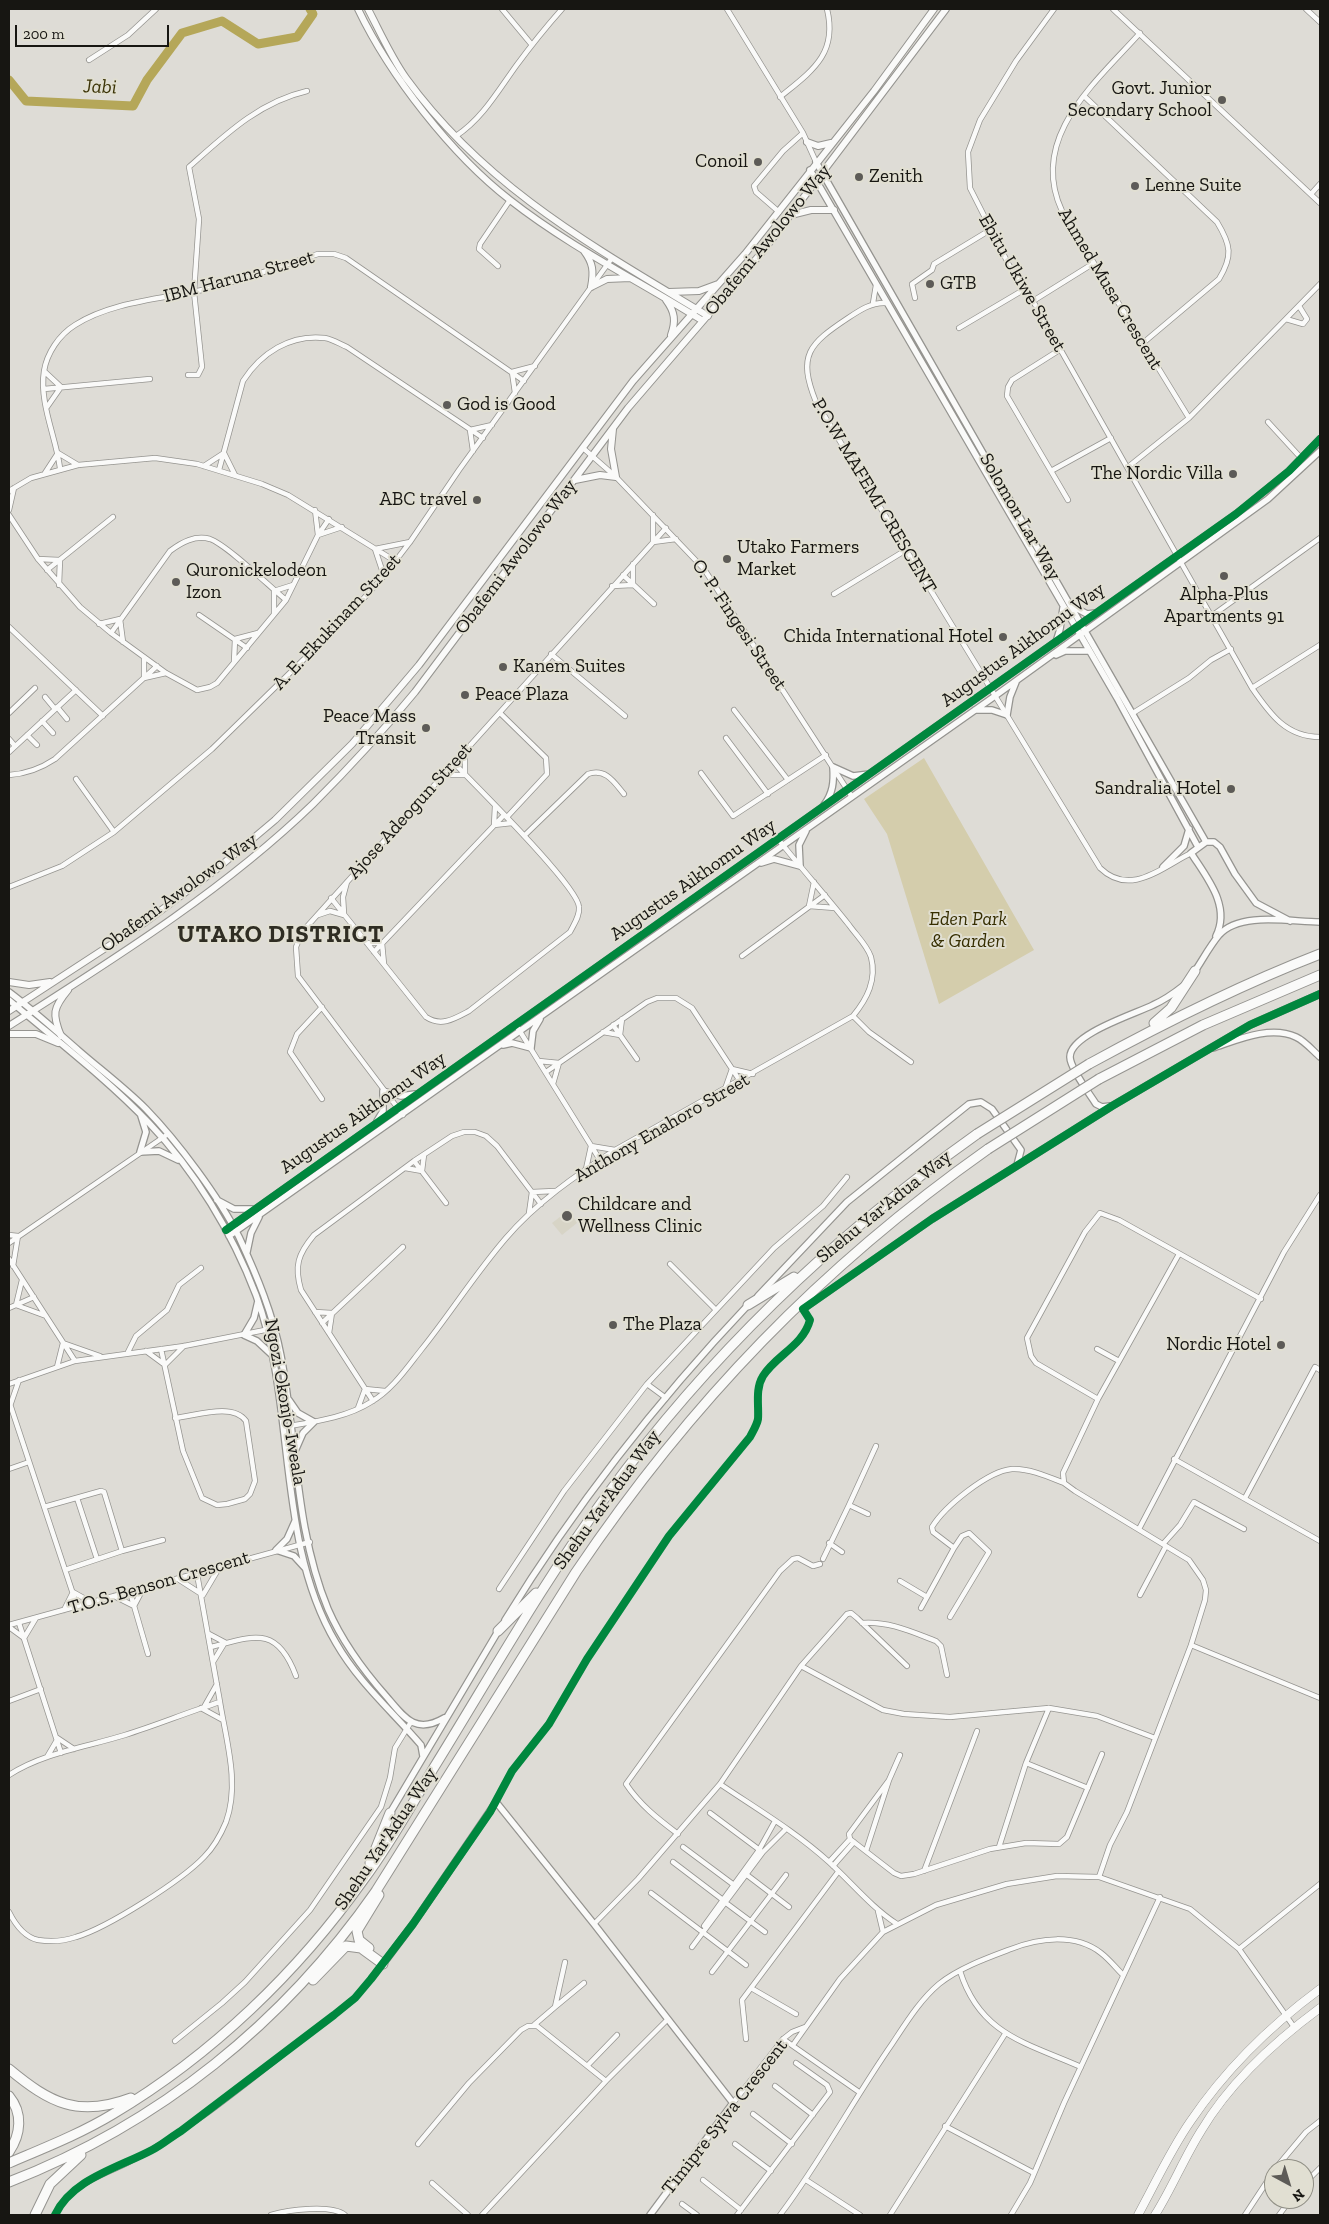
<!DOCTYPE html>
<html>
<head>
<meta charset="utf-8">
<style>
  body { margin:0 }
  #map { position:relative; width:1329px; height:2224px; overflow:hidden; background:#dedcd6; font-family:"Zilla Slab",serif }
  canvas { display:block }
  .frame { position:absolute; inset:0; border:10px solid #171612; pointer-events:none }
  .north { position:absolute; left:1264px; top:2159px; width:50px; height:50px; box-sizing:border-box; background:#e1dfd2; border:1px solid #908f85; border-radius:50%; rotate:141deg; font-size:14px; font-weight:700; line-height:20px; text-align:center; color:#171612 }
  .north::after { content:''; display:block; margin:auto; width:18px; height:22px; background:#5d5b57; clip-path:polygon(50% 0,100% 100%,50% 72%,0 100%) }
  .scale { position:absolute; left:15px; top:25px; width:154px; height:22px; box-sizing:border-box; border:2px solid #171612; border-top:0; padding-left:6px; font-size:15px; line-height:18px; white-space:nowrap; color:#171612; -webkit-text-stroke:4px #e1dfd2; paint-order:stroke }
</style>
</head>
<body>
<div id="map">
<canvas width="1329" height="2224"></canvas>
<div class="frame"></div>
<div class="north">N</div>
<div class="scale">200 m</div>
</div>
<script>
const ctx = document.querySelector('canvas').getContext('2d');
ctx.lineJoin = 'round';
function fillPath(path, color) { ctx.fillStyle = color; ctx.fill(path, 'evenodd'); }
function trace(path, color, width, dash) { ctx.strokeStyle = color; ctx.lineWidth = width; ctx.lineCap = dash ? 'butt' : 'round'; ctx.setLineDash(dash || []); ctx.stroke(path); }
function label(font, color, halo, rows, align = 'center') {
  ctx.font = font + ' "Zilla Slab",serif'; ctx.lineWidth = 4; ctx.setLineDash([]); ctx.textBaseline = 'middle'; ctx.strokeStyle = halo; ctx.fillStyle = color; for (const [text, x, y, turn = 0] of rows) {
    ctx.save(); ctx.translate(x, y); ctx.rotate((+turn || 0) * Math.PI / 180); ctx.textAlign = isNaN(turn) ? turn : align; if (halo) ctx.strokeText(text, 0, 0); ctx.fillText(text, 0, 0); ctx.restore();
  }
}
const built = new Path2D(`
  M569,1210L577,1223L562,1235L552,1223Z`);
const green = new Path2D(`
  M924,758L1034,950L939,1004L887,834L864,799Z`);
const river = new Path2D(`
  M9,80L26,101L133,106L147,80L182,33L222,21L258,44L297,37L313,14L310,9`);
const minor = new Path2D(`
  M502,9L532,45
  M727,9L803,133L816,162
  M1054,9L1016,61L980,120L968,152L970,188L1009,265L1033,301L1252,688C1270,714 1286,737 1320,737
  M1113,9L1320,203
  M1306,9L1320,22
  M1140,33C1095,83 1028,138 1062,211L1189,418
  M89,60L128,35L156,9
  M1084,96L1217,222C1231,245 1233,256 1219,279L1143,343
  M780,97C812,71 838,54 827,9
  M456,136C482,119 498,91 516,66C530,47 546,27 562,9
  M1311,194L1320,184
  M779,212L756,192L754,186L783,151L803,133
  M498,266L479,249L480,244L510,200
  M915,298L912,284L932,270L934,264L990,230
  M1033,301L1094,263
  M873,303L876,285
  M886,303C872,302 860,310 848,318C809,344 797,355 816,402L1100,868C1130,897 1161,868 1191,853
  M1286,319L1303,324L1307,319L1299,306
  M959,328L1025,289
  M1061,349L1012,380L1008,387L1007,396L1068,500
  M45,372L61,387L47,407
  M188,375H198L202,367L194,292L199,219L189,167C225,135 259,102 307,91
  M44,389L150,379
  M515,393L512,372L535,366
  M1268,422L1301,458
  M583,448L616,477L704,569L852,797
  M473,451L470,430L492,425
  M204,466L224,453L235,475
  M1128,467L1189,418L1320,284
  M60,468C56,437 39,403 44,371C47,353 59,335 75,325C111,302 161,299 202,290C241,281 280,266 318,254H334L346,258L524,381
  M219,470L243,381C261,353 290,334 325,338C332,339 340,344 347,347L483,438
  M1051,471L1111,438
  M45,473L58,453L78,465
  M9,491L31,478L78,465L155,458L197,464L262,484L288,495L395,561
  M9,510L14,488
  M315,510L318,535L342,527
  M9,515L38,559L80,607L111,633L166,673L197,690L210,687L217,683L286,600L318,535L329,519
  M653,515V542L676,539
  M38,559L60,560L59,585
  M47,570L113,517
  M623,575L654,604
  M384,576L375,549L410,542
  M612,586L633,585V564
  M834,594L906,550
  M274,614V591L293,585
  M199,615L247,648
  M1213,615L1320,538
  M99,624L120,619L123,642
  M9,627L103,716
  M111,633L170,551C182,542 195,535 210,539C227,545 269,586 286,600
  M551,654L625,716
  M144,657V678L166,673
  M234,662L235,639L258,633
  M1252,688L1320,645
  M45,697L55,709
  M57,707L67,719
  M734,710L788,780
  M9,713L35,688
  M500,713L546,758L547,774L507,817
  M1133,713L1189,678L1211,660L1231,649
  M42,721L53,733
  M27,735L37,745
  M726,738L768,794
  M9,739L15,746
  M9,752L76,690
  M701,773L733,816L826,755
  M9,775C26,774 40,769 55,759L157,666
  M443,775H465V750
  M76,779L114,832
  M495,806L494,825L512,823
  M524,836L588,774C606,768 614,782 624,794
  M814,882L809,906L835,908
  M9,887L62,866L114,832L212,749L344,620L384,576L410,542L459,470L612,258
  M331,898L426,1017C441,1027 454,1019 469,1011L570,932C574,924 580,916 579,907C578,886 474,784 454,763
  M344,914L343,897L347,882
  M318,915L330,911L344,915
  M367,943H382L384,964
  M374,952L504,815
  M742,956L825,895
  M853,1016L869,1032L911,1062
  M516,1025L600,1160
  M613,1025L637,1059
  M603,1032L620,1035L622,1019
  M539,1061L559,1063L553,1084
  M546,1072L647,1002L657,998H676L692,1008L740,1081
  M725,1089L732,1069L753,1074
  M322,1099L290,1052L297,1034L322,1007
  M403,1115L298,976L296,947L302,932L666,528
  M414,1161L446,1203
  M405,1168L422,1171L424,1155
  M586,1169L591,1146L615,1150
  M529,1213L532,1192L555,1191
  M9,1235L18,1236L13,1266
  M9,1243L168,1134
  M9,1259L75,1361
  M670,1264L715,1309
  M22,1280L16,1305L46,1316
  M9,1308L34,1297
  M315,1312L332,1313L329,1333
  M322,1323L403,1247
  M161,1349L183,1451L202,1498L217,1505L227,1504L245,1499L250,1494L255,1481L246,1421C233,1402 195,1416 175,1418
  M1097,1349L1119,1361
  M146,1351L165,1365L184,1346
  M128,1352L136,1336L167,1310L179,1285L201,1268
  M57,1367L63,1343L100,1356
  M9,1384L75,1361L184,1346L275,1328
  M647,1384L666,1398
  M1098,1399L1036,1363L1031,1356L1027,1338L1085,1232L1100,1213L1119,1220L1261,1299
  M9,1401L77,1606
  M373,1401L301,1290C294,1266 298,1254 314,1235L414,1161L452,1136L464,1132H475L486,1136L497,1146L541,1204
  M10,1406L19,1380
  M358,1408L365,1389L385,1391
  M284,1427C312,1422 346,1418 371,1402C392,1390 406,1369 421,1350C450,1314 475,1274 506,1238C536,1203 576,1175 615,1150L853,1016C867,999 877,980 871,957C867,945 856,935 849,925C826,896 801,868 778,839
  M1174,1459L1320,1541
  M9,1469L29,1462
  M77,1498L97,1559
  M1245,1498L1315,1367L1320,1370
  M849,1505L876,1446
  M44,1507L101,1491L104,1492L122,1551
  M1139,1529L1284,1252L1320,1195
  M829,1543L842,1552
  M1163,1544L1180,1525L1194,1502L1244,1529
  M823,1559L849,1505L868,1514
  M65,1570L122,1551L163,1540
  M197,1574L220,1702
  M178,1579L203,1595
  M900,1581L927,1597
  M499,1589L564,1491L647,1384L774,1248L823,1206L847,1177
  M130,1592L148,1654
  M203,1595L219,1568
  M1140,1595L1166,1546
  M114,1596L134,1606L144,1587
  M921,1608L954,1548L933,1532L932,1527C945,1506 988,1471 1012,1469C1029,1468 1049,1477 1064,1483
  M64,1610L73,1592L91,1602
  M950,1617L989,1552L969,1533L962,1536L954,1548
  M19,1623L61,1753
  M862,1623C889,1621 912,1632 936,1641L941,1646L947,1675
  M9,1625L310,1542
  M9,1627L24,1638L36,1618
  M209,1634L226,1643
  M1191,1645L1320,1698
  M211,1647C254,1636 277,1625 296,1676
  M213,1662L224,1644
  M801,1666L883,1710L904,1714L950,1717L1049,1708L1097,1716L1155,1738
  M9,1701L41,1689
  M204,1707L217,1684
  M201,1708L223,1720
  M56,1737L74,1749
  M47,1757L57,1740
  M1026,1763L1088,1788
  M9,1775C43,1753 86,1747 125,1735C157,1725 188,1712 220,1702C226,1740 240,1784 226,1822C221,1834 213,1848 204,1857C181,1881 107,1928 76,1937C64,1941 50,1942 38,1940C24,1937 15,1924 9,1912
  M720,1784C757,1809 796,1832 829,1862C852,1883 871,1907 897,1924
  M496,1802L512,1771L549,1724L587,1659L669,1536L750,1437C753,1431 757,1425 758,1419C759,1405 755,1389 763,1376C776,1355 803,1346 810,1320L803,1309
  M710,1813L761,1851
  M678,1834C658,1819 640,1805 626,1784L780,1571L793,1559L798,1558L813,1566L820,1564
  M850,1839L894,1873L901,1876L914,1874L990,1849L1026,1843L1059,1844L1067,1837L1102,1754
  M683,1847L734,1885
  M999,1847L1026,1763L1049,1708
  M866,1851L889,1780L900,1755
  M673,1862L723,1900
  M829,1862L850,1839L849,1834L889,1780
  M833,1866L854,1842
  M924,1871L977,1731
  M747,1875L789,1907
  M1099,1877L1110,1845L1127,1812L1191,1645L1205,1600L1206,1590L1203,1580L1189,1560L1075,1491L1064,1483L1063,1473L1098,1399L1179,1254
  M651,1893L746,1965
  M726,1903L765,1932
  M878,1911L883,1932
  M594,1924L638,1879L720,1784L801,1666L847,1614L851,1613L857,1618L907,1666
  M704,1926L759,1850L775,1821
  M692,1947L763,1852L786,1829
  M1239,1949L1320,1884
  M960,1971C980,2035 1027,2043 1081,2067
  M712,1972L786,1875
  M751,1988L796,2014
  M555,2007L584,1983
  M534,2025L555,2007L565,1962
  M746,2039L742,2000L838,1872
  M783,2039L859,2092
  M175,2041L222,2003L245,1982L310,1910L381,1807L390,1778L395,1748L411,1722
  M793,2045L840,1979L883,1932L936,1905L1007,1884L1057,1876L1099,1877L1190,1909L1239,1949L1294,2027
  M588,2065L617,2035
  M775,2086L813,2115
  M733,2103L783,2039L792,2032L805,2027
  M753,2114L792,2144
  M945,2126L1034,2173
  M418,2144L469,2083L521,2030L528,2026H537L606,2081
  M735,2144L771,2171
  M1275,2169L1306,2132L1320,2121
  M703,2180L741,2210
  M806,2180L860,2215
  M432,2183L468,2215
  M1304,2184L1320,2168
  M682,2204L697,2215
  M55,2215C69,2185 99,2177 127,2163C202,2125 266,2065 334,2015L355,1998L383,1964
  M271,2215C288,2210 331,2204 345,2215
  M482,2215L606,2081L668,2019
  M737,2215L830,2092L827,2085L796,2063
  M780,2215C821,2161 853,2100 892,2044C906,2023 920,2000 939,1984C959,1968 987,1958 1011,1949C1039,1938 1075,1933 1101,1953C1109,1959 1116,1968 1123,1975
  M890,2215L1005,2034
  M1011,2215L1030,2183L1064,2103L1160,1897
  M1245,2215L1274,2171
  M1279,2215L1291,2199`);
const tertiary = new Path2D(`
  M816,162L1206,842
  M810,170L1117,698L1198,847
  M1074,607L1087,614L1095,613
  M1056,642L1060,629L1063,608
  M1056,655L1065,651H1089
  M975,710H992L1007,715L1010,697L1016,682
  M833,767L853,776L869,774
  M824,805C833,793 834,782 833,767
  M1206,842L1191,853C1207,878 1231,906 1216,936
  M1206,842H1214L1220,847L1235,874L1256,903L1290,921
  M761,863L774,859L800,866L799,845L806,831
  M1163,867L1184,846L1189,829
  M1193,974C1202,961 1209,947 1219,935C1240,911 1291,922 1320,922
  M9,992C33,1010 55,1030 78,1050C101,1070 125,1088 146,1109C178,1142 219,1197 239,1237C257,1276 273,1314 281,1356C297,1440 295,1530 328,1609C342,1641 363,1670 386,1696C404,1717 415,1735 444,1718
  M9,1000C56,1040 106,1078 149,1123C195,1171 232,1232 256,1295C297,1406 275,1540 336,1643C359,1683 392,1711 421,1745L423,1756
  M503,1045L512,1043L531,1048L533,1031L540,1019
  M1213,1048C1237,1040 1270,1025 1296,1037C1305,1041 1313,1051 1320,1057
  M1110,1106L1102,1107L1096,1104C1089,1093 1070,1068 1070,1057C1070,1034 1135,1014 1153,1005C1164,1000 1173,994 1183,986
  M377,1121L383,1111V1091L401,1096L415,1094
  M140,1152L159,1151L178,1160
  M140,1152L146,1132L141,1116
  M217,1200L234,1209H252
  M226,1230L1236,514L1289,471L1320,439
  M229,1236L995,696L1268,499L1320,451
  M247,1252L251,1233L259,1217
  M758,1296L847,1202L969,1104L981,1102L992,1109L1021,1150L1017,1165
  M258,1301L254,1318L244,1335L257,1341L271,1354
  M803,1309L932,1219L1112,1106L1250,1025L1320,994
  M289,1400L298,1413L314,1422L303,1433L296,1449
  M276,1550L287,1539L295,1521
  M276,1550L294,1556L305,1568
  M505,1620C575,1506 657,1401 749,1304
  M390,1813L500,1628
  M383,1964L413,1924L496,1802L594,1924L733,2103L650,2215`);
const secondary = new Path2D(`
  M358,9C390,76 452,155 510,200C570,247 639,281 703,321
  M368,9C380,32 391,57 406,78C486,188 594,247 708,316
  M807,142L818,146L831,143
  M791,215L811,210H834
  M584,251C593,263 594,271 591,287
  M591,287L607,279L630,278
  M669,292L699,291L718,284
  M666,300C675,312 676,321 671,335
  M575,480L600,475L616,477L611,449L613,429
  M9,982L29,985L50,982
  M9,1011L144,923L218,868L275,820L352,744L419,665L633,381L745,254L874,91L934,9
  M9,1026C114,959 223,891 313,804C349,768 383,731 415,692L628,408L763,251L946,9
  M9,1034H36L58,1043
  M61,1036C52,1014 53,1008 68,990`);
const primary = new Path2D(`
  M1138,2215C1155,2184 1170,2151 1190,2122C1225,2070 1270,2026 1320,1989
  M1155,2215C1172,2188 1184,2158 1201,2131C1230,2082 1274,2042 1320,2008`);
const motorway = new Path2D(`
  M1154,1023L1171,1008L1195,971
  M1089,1064C1164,1023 1240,985 1320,954
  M1099,1079L1203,1025L1320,975
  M748,1305L794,1277
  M498,1631L536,1593
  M370,1863L390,1813
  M369,1948L359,1940L357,1931L379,1895
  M313,1980L346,1946L361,1948L383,1964
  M9,2069C50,2103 78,2118 131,2098
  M9,2096C23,2113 21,2134 9,2152
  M9,2163C44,2148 80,2134 113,2114C212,2055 298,1972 364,1879C390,1844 411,1806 433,1769C490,1677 543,1582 607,1495C710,1354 835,1235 977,1134
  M9,2182C159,2124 284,2023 376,1891L576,1572C690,1403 821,1267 988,1149
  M35,2215L50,2184L81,2155`);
const motorwayBridge = new Path2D(`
  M977,1134L1089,1064
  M988,1149L1099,1079`);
const cycleway = new Path2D(`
  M226,1230L1236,514L1289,471L1320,439
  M55,2215C72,2179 118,2168 152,2150C162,2145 171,2137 181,2131L334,2015L355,1998L371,1979L413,1924L490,1812L512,1771L549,1724L587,1659L669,1536L750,1437C753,1431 757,1425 758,1419C759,1405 755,1389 763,1376C776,1355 803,1346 810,1320L803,1309L932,1219L1112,1106L1250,1025L1320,994`);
const markers = [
  [1222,100,5,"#5d5b57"],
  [758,162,5,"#5d5b57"],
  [859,177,5,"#5d5b57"],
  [1135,186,5,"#5d5b57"],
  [930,284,5,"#5d5b57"],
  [447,405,5,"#5d5b57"],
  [1233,474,5,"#5d5b57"],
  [477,500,5,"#5d5b57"],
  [727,559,5,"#5d5b57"],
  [1224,576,5,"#5d5b57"],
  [176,582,5,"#5d5b57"],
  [1003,637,5,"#5d5b57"],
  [503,667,5,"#5d5b57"],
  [465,695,5,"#5d5b57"],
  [426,728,5,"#5d5b57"],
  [1231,789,5,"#5d5b57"],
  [567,1216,6,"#5d5b57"],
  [613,1325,5,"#5d5b57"],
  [1281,1345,5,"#5d5b57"]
];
const poiNames = [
  ["Govt. Junior",1212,89,"right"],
  ["Secondary School",1212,111,"right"],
  ["Conoil",748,162,"right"],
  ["Zenith",869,177],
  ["Lenne Suite",1145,186],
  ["GTB",940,284],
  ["God is Good",457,405],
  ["The Nordic Villa",1223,474,"right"],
  ["ABC travel",467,500,"right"],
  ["Utako Farmers",737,548],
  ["Market",737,570],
  ["Quronickelodeon",186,571],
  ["Izon",186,593],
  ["Alpha-Plus",1224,595,"center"],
  ["Apartments 91",1224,617,"center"],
  ["Chida International Hotel",993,637,"right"],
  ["Kanem Suites",513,667],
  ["Peace Plaza",475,695],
  ["Peace Mass",416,717,"right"],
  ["Transit",416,739,"right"],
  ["Sandralia Hotel",1221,789,"right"],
  ["Childcare and",578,1205],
  ["Wellness Clinic",578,1227],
  ["The Plaza",623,1325],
  ["Nordic Hotel",1271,1345,"right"]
];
const streetNames = [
  ["Obafemi Awolowo Way",768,240,-51],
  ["IBM Haruna Street",239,277,-15],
  ["Ebitu Ukiwe Street",1022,283,60],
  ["Ahmed Musa Crescent",1110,289,59],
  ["P.O.W MAFEMI CRESCENT",874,496,59],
  ["Solomon Lar Way",1020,517,60],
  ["Obafemi Awolowo Way",516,557,-53],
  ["A. E. Ekukinam Street",337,622,-47],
  ["O. P. Fingesi Street",739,625,56],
  ["Augustus Aikhomu Way",1023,645,-36],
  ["Ajose Adeogun Street",410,811,-48],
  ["Augustus Aikhomu Way",693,880,-35],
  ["Obafemi Awolowo Way",179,893,-36],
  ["Augustus Aikhomu Way",363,1113,-35],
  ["Anthony Enahoro Street",662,1128,-30],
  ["Shehu Yar'Adua Way",884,1207,-39],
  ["Ngozi Okonjo-Iweala",285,1402,80],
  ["Shehu Yar'Adua Way",607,1500,-54],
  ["T.O.S. Benson Crescent",159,1583,-16],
  ["Shehu Yar'Adua Way",386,1839,-56],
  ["Timipre Sylva Crescent",725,2117,-52]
];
const parkNames = [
  ["Eden Park",968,920],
  ["& Garden",968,942]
];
const waterNames = [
  ["Jabi",100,87,2]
];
const districtNames = [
  ["UTAKO DISTRICT",281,935]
];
fillPath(built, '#d7d4c6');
fillPath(green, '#d4cdac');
trace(river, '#b5a759', 9);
trace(minor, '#959490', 6);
trace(tertiary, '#959490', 8);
trace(secondary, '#959490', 8);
trace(primary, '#959490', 9);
trace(motorway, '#959490', 11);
trace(minor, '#fafaf9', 4.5);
trace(tertiary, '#fafaf9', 5.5);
trace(secondary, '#fafaf9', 6);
trace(primary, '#fafaf9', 8);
trace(motorway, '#fafaf9', 9);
trace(motorwayBridge, '#959490', 11, []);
trace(motorwayBridge, '#fafaf9', 9);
trace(cycleway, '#00873e', 8);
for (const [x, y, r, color] of markers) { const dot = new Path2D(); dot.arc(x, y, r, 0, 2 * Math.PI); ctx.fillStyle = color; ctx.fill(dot); trace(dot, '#e1dfd2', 2); }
label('19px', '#171612', '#e1dfd2', poiNames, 'left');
label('19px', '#171612', '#e1dfd2', streetNames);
label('italic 19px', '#362e01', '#e1dfd2', parkNames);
label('italic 20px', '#3c3407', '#e1dfd2', waterNames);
ctx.letterSpacing = '1px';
label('bold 24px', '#2f2d23', '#e1dfd2', districtNames);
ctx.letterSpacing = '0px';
</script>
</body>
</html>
